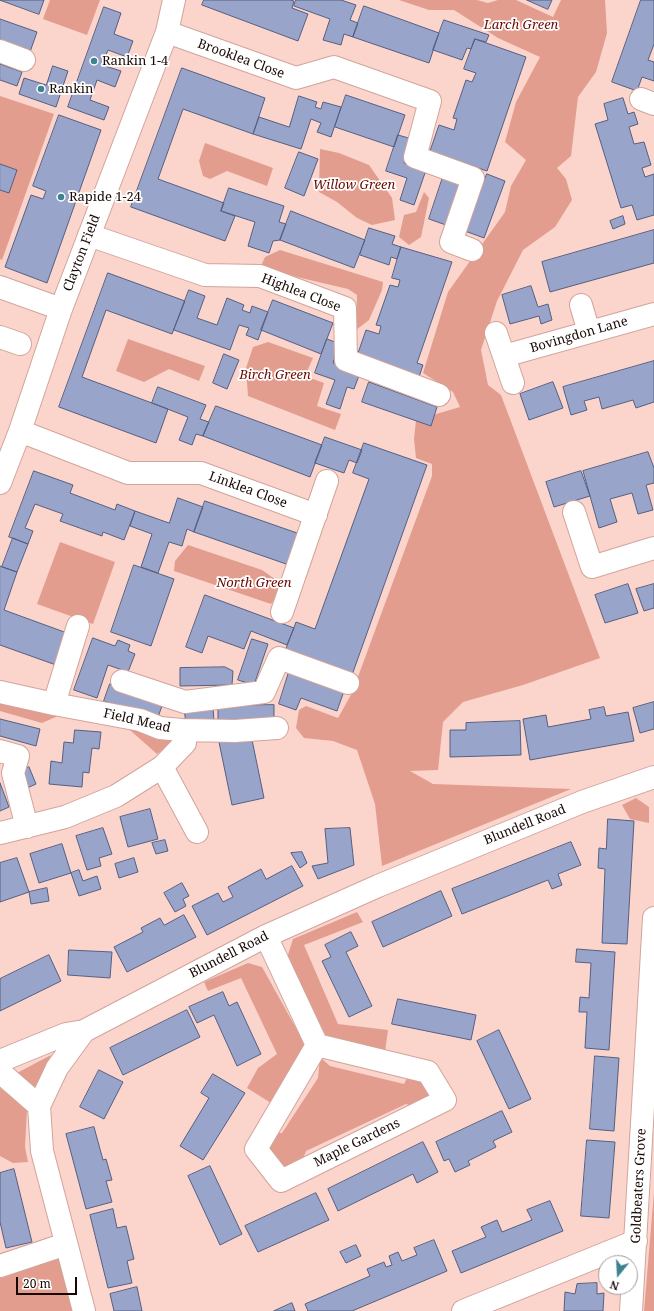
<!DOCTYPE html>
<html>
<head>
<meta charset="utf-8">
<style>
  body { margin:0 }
  #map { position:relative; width:654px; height:1311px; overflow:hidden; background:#fbd4cc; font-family:"Noto Serif",serif }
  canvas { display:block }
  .north { position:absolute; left:598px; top:1255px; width:40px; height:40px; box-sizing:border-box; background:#fff; border:1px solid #a29c9b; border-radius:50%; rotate:198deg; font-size:11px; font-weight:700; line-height:16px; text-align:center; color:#170805 }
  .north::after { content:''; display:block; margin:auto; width:14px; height:18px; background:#3e8390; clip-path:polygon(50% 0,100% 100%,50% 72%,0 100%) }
  .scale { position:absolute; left:16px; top:1277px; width:61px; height:18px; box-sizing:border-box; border:2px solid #170805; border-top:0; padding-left:5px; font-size:12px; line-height:14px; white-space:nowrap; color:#170805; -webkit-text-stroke:3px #fff; paint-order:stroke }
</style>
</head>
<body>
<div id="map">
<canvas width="654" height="1311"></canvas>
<div class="north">N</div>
<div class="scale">20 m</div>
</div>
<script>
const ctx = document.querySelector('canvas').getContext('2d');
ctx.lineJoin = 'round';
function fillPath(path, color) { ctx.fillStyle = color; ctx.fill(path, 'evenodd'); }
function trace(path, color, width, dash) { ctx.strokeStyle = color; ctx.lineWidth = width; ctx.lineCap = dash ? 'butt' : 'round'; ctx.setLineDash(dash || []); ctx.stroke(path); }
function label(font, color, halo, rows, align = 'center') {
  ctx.font = font + ' "Noto Serif",serif'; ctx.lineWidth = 3.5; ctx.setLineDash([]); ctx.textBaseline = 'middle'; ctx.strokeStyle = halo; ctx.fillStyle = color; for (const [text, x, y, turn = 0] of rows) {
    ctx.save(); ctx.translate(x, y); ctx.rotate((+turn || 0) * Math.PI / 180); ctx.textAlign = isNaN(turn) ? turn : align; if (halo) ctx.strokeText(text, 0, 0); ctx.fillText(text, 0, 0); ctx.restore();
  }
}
const green = new Path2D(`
  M50,0H100L87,35L43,19Z
  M399,0H477L488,3L498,0H516L553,17L561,0H605L607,33L596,72L578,97L571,156L557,168L566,179L572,200L555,227L523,250L497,301L481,350L488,385L501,395L600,658L523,685L463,702L443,722L438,770L410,771L433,784L571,789L382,866L375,804L357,750L333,741L304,738L296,728L299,710L306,706L338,718L352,693L432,476V464L416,458L414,439L416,420L460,407L453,392L423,373L448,292L505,212L511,186L526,160L505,142L516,102L540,57L498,38L454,10H429Z
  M0,97V96L54,114L2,260L0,259Z
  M205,143L273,168L267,186L227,171L210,179L203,176L199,161Z
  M320,149L339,153L369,165L392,198L395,220L372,225L357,218L337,202L319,192Z
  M424,192L429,198L421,237L409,245L399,237L404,215L416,212Z
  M280,250L383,282L382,290L369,320L356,330L357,295L348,289L280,273L261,266L265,257Z
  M128,339L205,366L199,381L169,369L144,382L116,371Z
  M268,342L313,358L305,376L324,383L317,406L341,414L335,430L248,396L246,368L253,347Z
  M60,542L115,562L93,624L37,604Z
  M188,545L262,570L282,584L278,595L271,604L174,571L175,561Z
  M0,697L67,712L42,723L0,711Z
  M122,723L183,736L157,754Z
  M636,798L649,807V823L630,819L622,805Z
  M357,912L363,922L304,945L338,1024L388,1030L385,1052L329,1042L287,958L293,939Z
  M248,963L262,967L306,1046L271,1103L247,1088L258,1068L277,1054L241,978L208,991L204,982Z
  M51,1055L36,1090L15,1074Z
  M320,1057L330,1066L404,1084L408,1076L419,1078L429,1087L427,1102L415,1107L406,1104L306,1151L301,1164L287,1168C269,1158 268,1153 272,1133H282L318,1078Z
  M0,1088L27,1109L25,1147L28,1162L13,1163L0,1156Z
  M654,1186V1311H644L654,1192Z
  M70,1254L85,1311H0V1277Z`);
const building = new Path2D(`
  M0,0H44L39,14Z
  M204,0H290L294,1L292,8L308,14L298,41L202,5Z
  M296,0H341L356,5L350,20L358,23L353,37L344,34L341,45L323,40L330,19L294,6Z
  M527,0H552L548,9Z
  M641,0H654V44L648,60L654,62V81L642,77L637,91L612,82Z
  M364,6L439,33L429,63L353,37Z
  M104,7L121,13L114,34L133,41L127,57L108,50L102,65L121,71L115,87L97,80L90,100L109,107L104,120L68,107Z
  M0,19L37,32L30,52L0,41Z
  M444,20L489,35L486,42L475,39L471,49L467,48L462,60L433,50Z
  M475,39L526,57L487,171L430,151L439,125L454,130L457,119L453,118L466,80L472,82L476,73L464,69Z
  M0,64L22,72L17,86L0,80Z
  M53,66L68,71L56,107L19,94L24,78L46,85Z
  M182,68L265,98L253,134L183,109L158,179L224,203L221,211L235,216L225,241L131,207Z
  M346,95L405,115L394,147L335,127Z
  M299,96L317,102L315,107L321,109L323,102L341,107L331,137L317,132L321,123L311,119L301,149L253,134L259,117L289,127Z
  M623,98L628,114L634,112L638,124L629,127L634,144L644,142L651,165L642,168L645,177L654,174V215L637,220L632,205L621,208L595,124L608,120L604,104Z
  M59,115L101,130L47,283L5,267L31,195L43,199L46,191L33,186Z
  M398,135L412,139L404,163L426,170L414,205L400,200L407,178L386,171Z
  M299,152L318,159L304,196L285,188Z
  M0,164L17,170L9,193L0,190Z
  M444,174L462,180L446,225L429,219Z
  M487,174L505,181L484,238L465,231Z
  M229,188L284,206L279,222L286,224L280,240L273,241L269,253L248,246L255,222L221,211Z
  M291,211L365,240L354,268L280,240Z
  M623,216L625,224L613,229L610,221Z
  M369,228L395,236L392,244L401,247L397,259L391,257L389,265L360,255Z
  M654,230V263L550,292L542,262Z
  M401,247L452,262L417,363L423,365L419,377L357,356L366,330L379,334L381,326L376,325L390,285L398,287L400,280L392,278Z
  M108,273L185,301L172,334L106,310L82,377L168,409L156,443L59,407Z
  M531,286L538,307L548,304L552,320L541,324L539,316L510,324L502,295Z
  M189,290L205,296L197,318L217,325L227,298L244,305L242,310L250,313L252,306L268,312L258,340L246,335L249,328L239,325L230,350L174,330Z
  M273,300L333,323L321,354L261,330Z
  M327,339L340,344L333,363L360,373L354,389L347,387L340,409L326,404L335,380L315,373Z
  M224,354L239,360L227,389L213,383Z
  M654,361V402L636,408L633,400L602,409L599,397L584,401L587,410L571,415L563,387Z
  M369,382L437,407L431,426L362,402Z
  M553,382L563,408L529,420L520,394Z
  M158,387L206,405L200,419L209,422L203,436L196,434L192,445L179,440L188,417L152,403Z
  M216,406L322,445L310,477L203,436Z
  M325,437L362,450L357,463L349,460L344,473L315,463Z
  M364,443L427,465L352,675L285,651L296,622L315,629L369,479L353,473Z
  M648,452L654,468V483L646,485L653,510L638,514L632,493L610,499L617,522L599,528L583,471Z
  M34,471L73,485L70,493L115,510L117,504L135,511L124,540L103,532L102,536L60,521L63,514L35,504L25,528L33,531L28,544L9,537Z
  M581,471L590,496L554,507L546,482Z
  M178,498L203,507L194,532L187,529L182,546L169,542L158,573L141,567L152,534L130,526L135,511L169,523Z
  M205,501L300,534L289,565L194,532Z
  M13,538L28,544L17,572L2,567Z
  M134,565L174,579L151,646L111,632Z
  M0,566L17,572L4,610L67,633L56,665L0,645Z
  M628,584L638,613L605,623L595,595Z
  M654,584V608L644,611L636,589Z
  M205,595L294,628L287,645L251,631L244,649L208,636L202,653L186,647Z
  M93,638L115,646L118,640L130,645L128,651L135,654L128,672L108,665L97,698L74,690Z
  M252,639L268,644L254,685L238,680Z
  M225,667L233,671L232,685L180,686V668Z
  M289,672L344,691L337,711L301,698L296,710L279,704Z
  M110,684L163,703L157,720L104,701Z
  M654,702V729L640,733L633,708Z
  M274,705V722L218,724V706Z
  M213,707L214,721L186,723L184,709Z
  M604,707L606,716L628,712L634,741L530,760L523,719L546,715L548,727L591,719L589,710Z
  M0,719L40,729L36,746L0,736Z
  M520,721L521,755L450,757V730H466V723Z
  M75,730L101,732L99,749L92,748L89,773L83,772L82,787L49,784L51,761L62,763L64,742L73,743Z
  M251,735L264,798L232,805L219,742Z
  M29,767L36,784L27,788L20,771Z
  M0,783L9,807L0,811Z
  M150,809L158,839L128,847L120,817Z
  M608,819L634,821L627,944L602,943L605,869L598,868L599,848L606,849Z
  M103,828L112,854L99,858L101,866L87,870L76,836Z
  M350,828L354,865L318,879L312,866L328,863L325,829Z
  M165,840L168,851L156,854L152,843Z
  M571,842L581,865L558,874L562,885L552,889L548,880L462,914L452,889Z
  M62,844L71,873L39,883L30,854Z
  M302,852L307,863L300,868L291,853Z
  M17,858L29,892L0,902V863Z
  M134,858L138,872L119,878L115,864Z
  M292,866L303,886L207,935L192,906L218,893L223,902L233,897L228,887L261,869L266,879Z
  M79,870L83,881L97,876L101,889L79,896L71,873Z
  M182,883L189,896L183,899L186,906L175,912L164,893Z
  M47,888L49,901L31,904L29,892Z
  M441,891L452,916L383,947L372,922Z
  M184,915L196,937L127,972L114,947L143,932L141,928L160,918L164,925Z
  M351,932L358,946L346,952L372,1006L349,1017L322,961L331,957L325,945Z
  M577,949L615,952L609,1050L585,1048L587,1012H579L580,997L589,998L591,963L576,962Z
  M69,950L112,952L110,978L68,975Z
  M49,955L61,981L0,1011V979Z
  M223,992L229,1006L237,1002L261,1054L237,1066L214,1015L197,1023L189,1007Z
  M398,999L476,1015L471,1040L392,1024Z
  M187,1010L200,1037L123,1075L110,1048Z
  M499,1030L531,1099L509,1109L477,1041Z
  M595,1056L619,1058L614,1131L590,1129Z
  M99,1070L123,1082L104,1119L80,1107Z
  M213,1074L245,1093L203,1160L180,1146L209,1098L201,1093Z
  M502,1111L512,1132L493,1141L496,1147L468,1161L470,1165L455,1172L449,1159L444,1161L436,1142Z
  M94,1127L103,1160L106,1159L112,1180L106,1181L112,1202L86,1209L66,1134Z
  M587,1140L615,1142L609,1218L581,1216Z
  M423,1142L438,1172L417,1183L413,1174L338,1211L328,1189Z
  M210,1166L242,1234L220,1245L188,1176Z
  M14,1169L32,1242L6,1248L0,1222V1173Z
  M316,1193L329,1220L258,1252L245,1226Z
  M550,1201L563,1231L461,1273L452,1251L486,1237L481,1227L497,1220L502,1232L532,1220L527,1210Z
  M113,1209L117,1228L126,1226L134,1259L127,1261L132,1283L108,1288L90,1215Z
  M434,1240L447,1271L352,1311H308L305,1304L370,1276L367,1269L384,1262L386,1267L392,1265L389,1256L398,1252L402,1261L417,1255L414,1248Z
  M356,1245L361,1256L346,1263L340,1252Z
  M597,1283V1294L604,1293L603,1311H564L565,1292L575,1294L577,1284Z
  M137,1287L142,1311H114L110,1294Z
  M292,1303L295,1311H274Z`);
const minor = new Path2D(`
  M167,32L296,78L334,67L430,101L415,157L473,178L451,242L472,250
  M0,51L24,60
  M641,99L654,104
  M89,235L205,275L260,276L345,308L346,360L439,395
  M0,287L61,309
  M581,305L589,332
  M496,333L513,383
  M0,337L20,344
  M504,356L654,314
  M20,431L128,473H201L316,515
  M0,483L20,431L61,309L167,32L174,0
  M574,512L592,567L654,548
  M282,612L327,481
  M122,681L185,702L264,692L279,658L348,683
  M0,692L54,704L140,720L160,728L182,730L235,731L277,728
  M54,704L78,626
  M0,751L18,756L13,773L27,827
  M162,767L185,743
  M0,833L65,817L116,796L162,767L197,832
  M266,936L317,1045L428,1072L445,1100L281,1181L256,1149L317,1045
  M0,1061L66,1034L84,1031
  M0,1072L39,1106
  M0,1266L66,1244
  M84,1311L42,1151L39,1106L57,1068L84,1031L266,936L378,886L582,802L654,777
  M463,1311L636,1241
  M631,1311L654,918`);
const markers = [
  [94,61,4,"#3e8390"],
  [41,89,4,"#3e8390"],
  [61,197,4,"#3e8390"]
];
const parkNames = [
  ["Larch Green",521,25],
  ["Willow Green",354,185],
  ["Birch Green",275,375],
  ["North Green",254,583]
];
const streetNames = [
  ["Brooklea Close",241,59,20],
  ["Clayton Field",82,253,-69],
  ["Highlea Close",301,293,21],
  ["Bovingdon Lane",579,335,-16],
  ["Linklea Close",248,490,20],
  ["Field Mead",137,721,13],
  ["Blundell Road",525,825,-22],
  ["Blundell Road",229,955,-27],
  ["Maple Gardens",357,1143,-26],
  ["Goldbeaters Grove",639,1186,-87]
];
const poiNames = [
  ["Rankin 1-4",102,61],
  ["Rankin",49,89],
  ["Rapide 1-24",69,197]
];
fillPath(green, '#e39d8f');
fillPath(building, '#98a4ca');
trace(building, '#555f81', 1);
trace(minor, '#d2a49b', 24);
trace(minor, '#fff', 22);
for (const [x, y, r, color] of markers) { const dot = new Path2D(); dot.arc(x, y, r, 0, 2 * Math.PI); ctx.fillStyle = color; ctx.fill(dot); trace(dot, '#fff', 1.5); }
label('italic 13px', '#6a0800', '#fff', parkNames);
label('13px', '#170805', '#fff', streetNames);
label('13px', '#170805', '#fff', poiNames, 'left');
</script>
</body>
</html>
